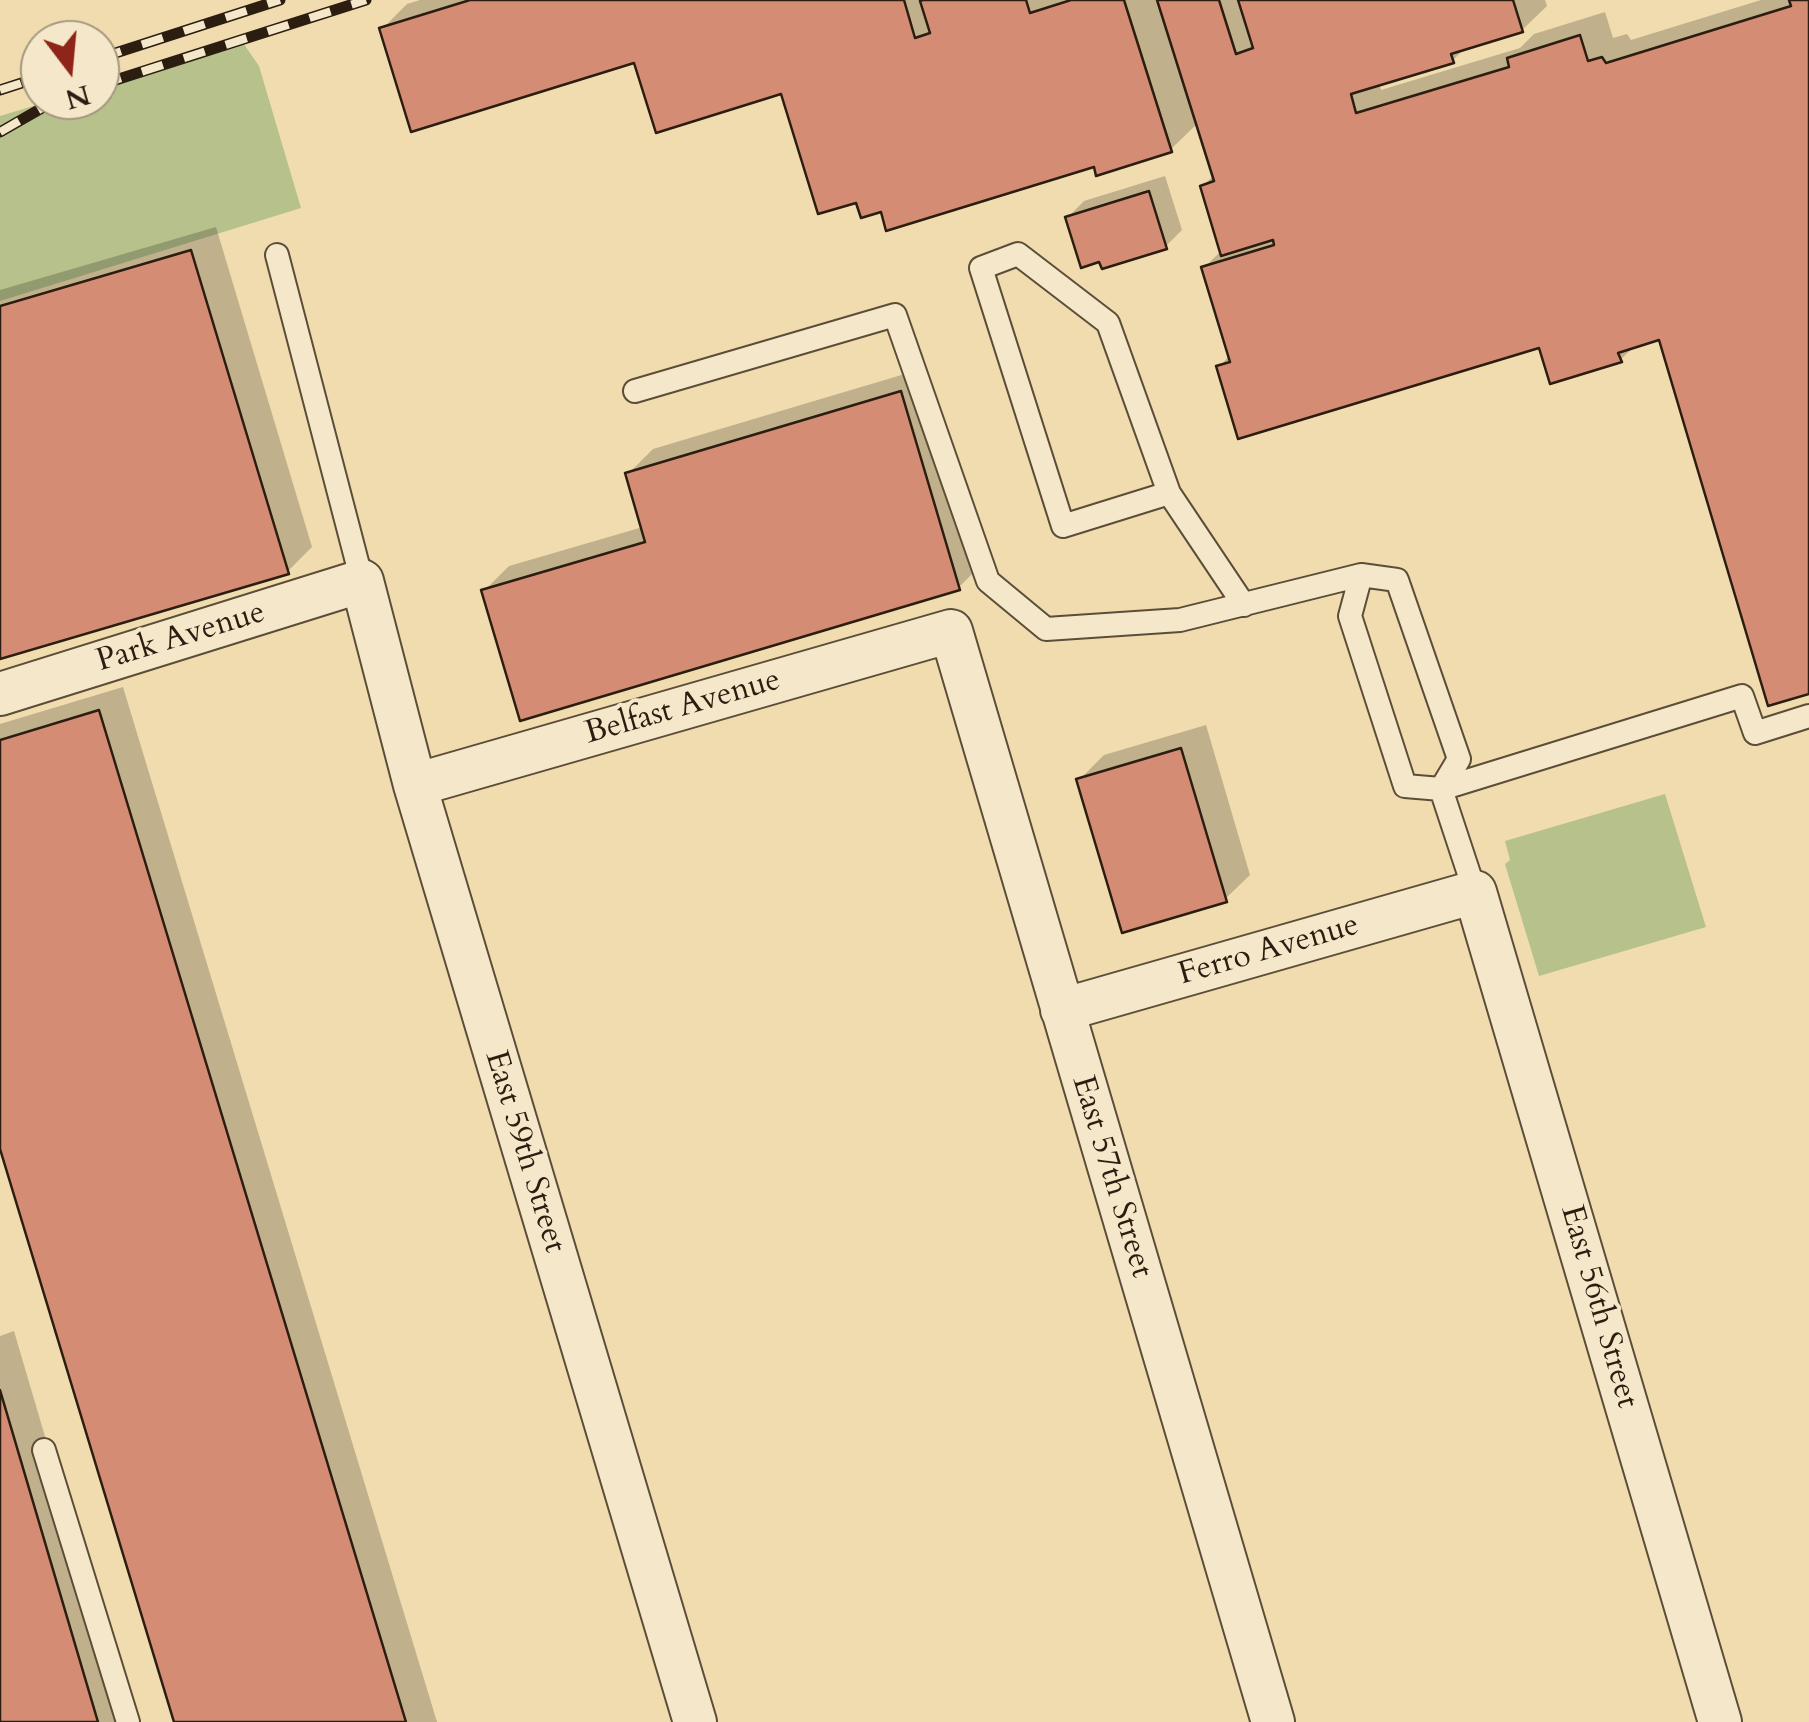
<!DOCTYPE html>
<html>
<head>
<meta charset="utf-8">
<style>
  body { margin:0 }
  #map { position:relative; width:1809px; height:1722px; overflow:hidden; background:#f0dcae; font-family:Cardo,serif }
  canvas { display:block }
  .north { position:absolute; left:20px; top:20px; width:100px; height:100px; box-sizing:border-box; background:#f5e8ca; border:2px solid #a49780; border-radius:50%; rotate:164deg; font-size:28px; font-weight:700; line-height:40px; text-align:center; color:#2b1d10 }
  .north::after { content:''; display:block; margin:auto; width:35px; height:45px; background:#8f2418; clip-path:polygon(50% 0,100% 100%,50% 72%,0 100%) }
</style>
</head>
<body>
<div id="map">
<canvas width="1809" height="1722"></canvas>
<div class="north">N</div>
</div>
<script>
const ctx = document.querySelector('canvas').getContext('2d');
ctx.lineJoin = 'round';
function fillPath(path, color) { ctx.fillStyle = color; ctx.fill(path, 'evenodd'); }
function trace(path, color, width, dash) { ctx.strokeStyle = color; ctx.lineWidth = width; ctx.lineCap = dash ? 'butt' : 'round'; ctx.setLineDash(dash || []); ctx.stroke(path); }
function label(font, color, halo, rows, align = 'center') {
  ctx.font = font + ' Cardo,serif'; ctx.lineWidth = 8; ctx.setLineDash([]); ctx.textBaseline = 'middle'; ctx.strokeStyle = halo; ctx.fillStyle = color; for (const [text, x, y, turn = 0] of rows) {
    ctx.save(); ctx.translate(x, y); ctx.rotate((+turn || 0) * Math.PI / 180); ctx.textAlign = isNaN(turn) ? turn : align; if (halo) ctx.strokeText(text, 0, 0); ctx.fillText(text, 0, 0); ctx.restore();
  }
}
const green = new Path2D(`
  M241,40L259,66L301,208L0,301V116L53,100H100V85Z
  M1665,794L1706,927L1539,976L1505,864L1510,860L1505,841Z`);
const shadow = new Path2D(`
  M420,0H1545L1547,6L1522,30L1466,47L1452,61L1379,83L1381,90L1520,48L1534,34L1605,12L1613,38L1627,34L1631,40L1761,0H1809V691L1660,337L1636,345L1620,360L1541,345L1219,367L1230,355L1204,268L1222,250L1202,187L1214,175L1198,123L1170,150L882,209L858,199L782,91L635,60L382,29L407,4Z
  M1165,176L1182,230L1166,246L1068,217L1084,201Z
  M216,227L312,547L287,572L0,656V290Z
  M925,368L983,563L958,588L484,591L509,566L643,527L628,474L653,449Z
  M123,687L437,1722H176L0,1141V724Z
  M1206,725L1250,875L1225,899L1079,780L1104,755Z
  M14,1331L129,1722H0V1336Z`);
const building = new Path2D(`
  M470,0H904L915,38L930,33L920,1L923,0H1026L1030,13L1071,0H1124L1172,152L1096,176L1094,167L886,231L881,212L861,218L856,203L818,214L781,94L656,133L634,63L411,132L379,28Z
  M1157,0H1219L1236,54L1253,48L1238,0H1513L1523,32L1451,54L1454,63L1351,94L1356,113L1509,67L1507,58L1580,35L1588,61L1602,57L1606,63L1791,6L1789,0H1809V694L1768,706L1659,340L1618,353L1622,362L1550,384L1539,348L1238,439L1216,366L1230,362L1201,267L1274,245L1273,240L1221,256L1200,186L1214,181Z
  M1149,191L1167,249L1102,269L1099,262L1081,268L1065,217Z
  M191,250L289,574L0,659V306Z
  M901,391L960,590L520,721L481,590L645,542L625,473Z
  M99,710L406,1722H174L0,1149V740Z
  M1181,748L1227,902L1122,933L1076,779Z
  M0,1390L98,1722H0Z`);
const service = new Path2D(`
  M277,255L362,581
  M635,391L895,315L988,581L1046,629L1180,620L1361,575
  M1169,493L1063,526L981,268L1018,254L1108,323L1169,493L1244,605
  M1475,892L1441,789L1459,759L1397,580L1361,575L1350,616L1405,786L1441,789L1742,696L1755,733L1809,716
  M44,1450L128,1722`);
const minor = new Path2D(`
  M0,694L362,581L415,785L695,1722
  M415,785L951,631L1273,1722
  M1062,1010L1475,892L1720,1722`);
const rail = new Path2D(`
  M100,58L280,0
  M100,85L366,0
  M0,90L40,77
  M0,132L56,100`);
const streetNames = [
  ["Park Avenue",181,638,-17],
  ["Belfast Avenue",683,708,-16],
  ["Ferro Avenue",1269,951,-16],
  ["East 59th Street",524,1152,73],
  ["East 57th Street",1111,1177,73],
  ["East 56th Street",1598,1307,74]
];
fillPath(green, '#b7c18c');
fillPath(shadow, '#0003');
fillPath(building, '#d48d74');
trace(building, '#2b1d10', 2.5);
trace(service, '#5c4d38', 26);
trace(minor, '#5c4d38', 46);
trace(service, '#f5e8ca', 22);
trace(minor, '#f5e8ca', 42);
trace(rail, '#2b1d10', 11);
trace(rail, '#f5e8ca', 8, [22]);
label('32px', '#2b1d10', '#f5e8ca', streetNames);
</script>
</body>
</html>
